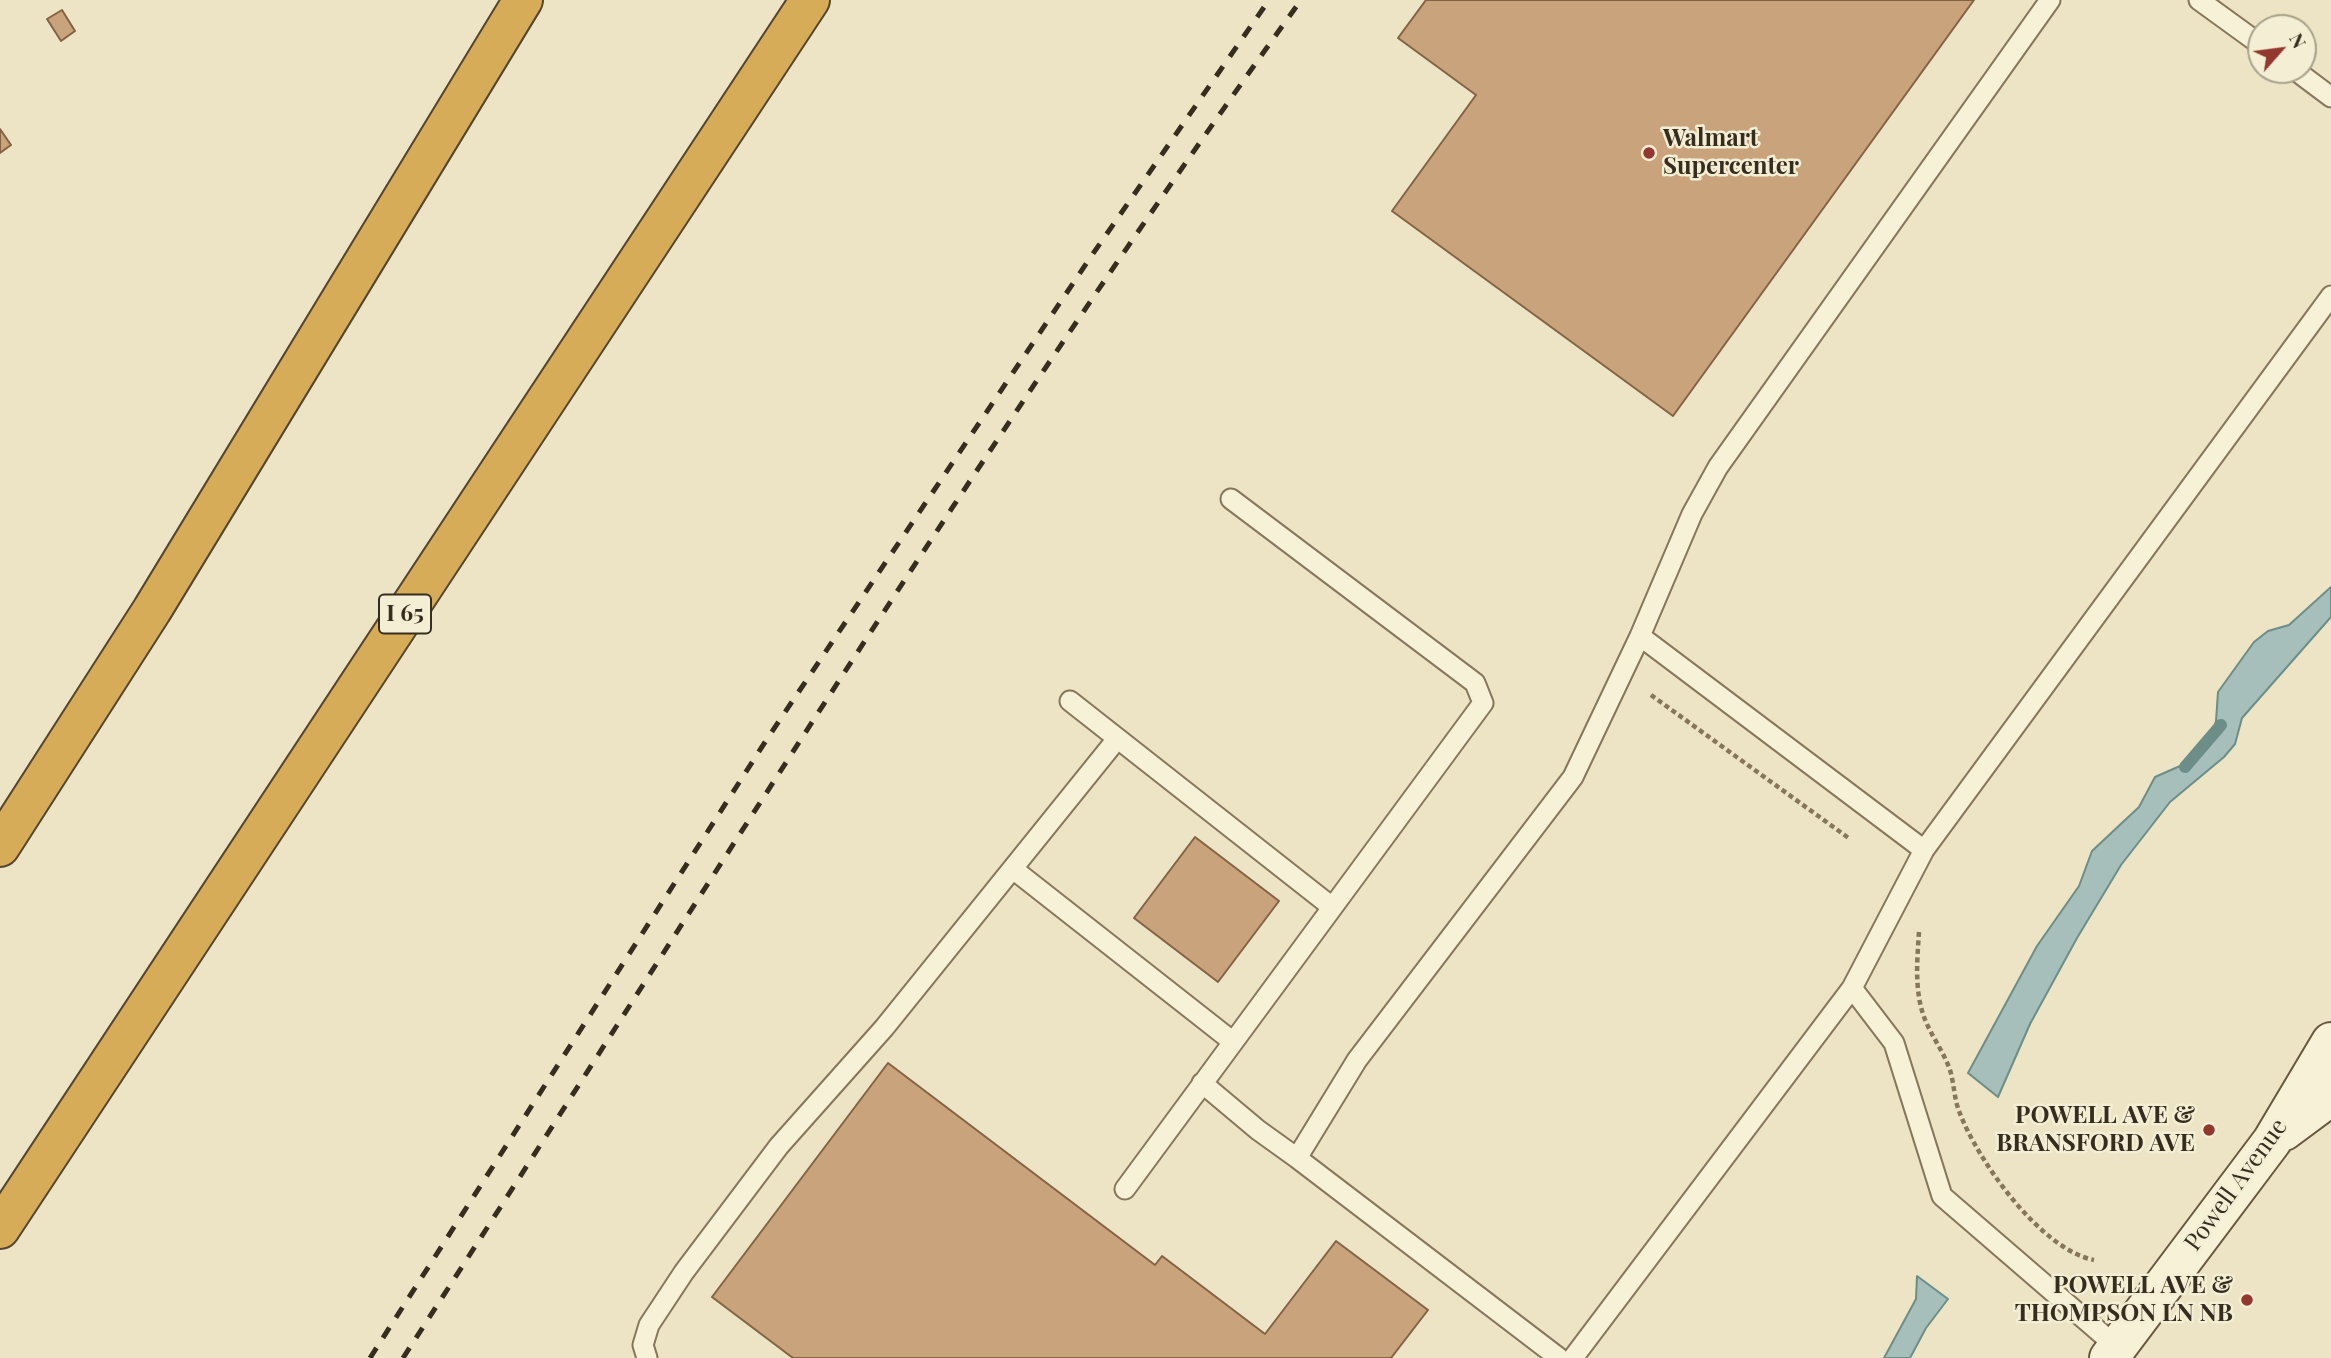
<!DOCTYPE html>
<html>
<head>
<meta charset="utf-8">
<style>
  body { margin:0 }
  #map { position:relative; width:2331px; height:1358px; overflow:hidden; background:#ece4c4; font-family:"Playfair Display",serif }
  canvas { display:block }
  .north { position:absolute; left:2247px; top:14px; width:70px; height:70px; box-sizing:border-box; background:#f4eed4; border:2px solid #a8a18c; border-radius:50%; rotate:62deg; font-size:19px; font-weight:700; line-height:28px; text-align:center; color:#362d1f }
  .north::after { content:''; display:block; margin:auto; width:24px; height:32px; background:#92382f; clip-path:polygon(50% 0,100% 100%,50% 72%,0 100%) }
</style>
</head>
<body>
<div id="map">
<canvas width="2331" height="1358"></canvas>
<div class="north">N</div>
</div>
<script>
const ctx = document.querySelector('canvas').getContext('2d');
ctx.lineJoin = 'round';
function fillPath(path, color) { ctx.fillStyle = color; ctx.fill(path, 'evenodd'); }
function trace(path, color, width, dash) { ctx.strokeStyle = color; ctx.lineWidth = width; ctx.lineCap = dash ? 'butt' : 'round'; ctx.setLineDash(dash || []); ctx.stroke(path); }
function label(font, color, halo, rows, align = 'center') {
  ctx.font = font + ' "Playfair Display",serif'; ctx.lineWidth = 5; ctx.setLineDash([]); ctx.textBaseline = 'middle'; ctx.strokeStyle = halo; ctx.fillStyle = color; for (const [text, x, y, turn = 0] of rows) {
    ctx.save(); ctx.translate(x, y); ctx.rotate((+turn || 0) * Math.PI / 180); ctx.textAlign = isNaN(turn) ? turn : align; if (halo) ctx.strokeText(text, 0, 0); ctx.fillText(text, 0, 0); ctx.restore();
  }
}
const water = new Path2D(`
  M2331,587V617L2242,718L2235,744L2224,757L2170,802L2121,865L2077,938L2030,1024L1998,1097L1968,1073L2037,946L2079,886L2092,851L2139,807L2155,777L2180,766L2209,743L2216,721L2218,692L2254,642L2268,631L2289,625Z
  M1917,1276L1948,1299L1926,1328L1910,1358H1884L1916,1299Z`);
const stream = new Path2D(`
  M2185,767L2221,725`);
const building = new Path2D(`
  M1426,0H1974L1673,416L1392,211L1476,95L1398,38Z
  M62,10L75,31L61,41L47,19Z
  M0,129L11,145L0,153Z
  M1195,837L1279,901L1218,982L1134,918Z
  M888,1063L1155,1265L1162,1256L1265,1334L1336,1241L1428,1310L1391,1358H793L712,1297Z`);
const path = new Path2D(`
  M1651,695L1850,839
  M1919,932C1917,962 1914,994 1926,1022C1933,1038 1944,1053 1950,1070C1954,1083 1954,1098 1959,1111C1977,1160 2041,1250 2094,1260`);
const lane = new Path2D(`
  M2199,0L2261,45
  M2295,70L2331,97
  M1640,636L1924,850
  M1070,701L1332,907
  M1013,869L1232,1041
  M1852,988L1894,1043L1942,1196L2117,1347
  M1202,1083L1258,1130L1297,1158
  M1125,1189L1483,703L1475,683L1231,499
  M647,1358L643,1345L649,1325L684,1272L779,1146L884,1028L1117,739
  M1559,1358L1297,1158L1357,1060L1573,777L1640,636L1692,514L1718,467L2050,0
  M1573,1358L1852,988L1924,850L2331,296`);
const secondary = new Path2D(`
  M2284,1131L2331,1096
  M2109,1358L2272,1141L2331,1042`);
const highway = new Path2D(`
  M0,847L152,610L523,0
  M0,1229L810,0`);
const rail = new Path2D(`
  M370,1358L767,739L1090,258L1269,0
  M403,1358C698,903 984,440 1301,0`);
const markers = [
  [1649,153,7,"#92382f"],
  [2209,1130,7,"#92382f"],
  [2247,1300,7,"#92382f"]
];
const shields = [
  [405,614,52]
];
const shieldNames = [
  ["I 65",405,614]
];
const poiNames = [
  ["Walmart",1663,139,"left"],
  ["Supercenter",1663,167,"left"],
  ["POWELL AVE &",2195,1116],
  ["BRANSFORD AVE",2195,1144],
  ["POWELL AVE &",2233,1286],
  ["THOMPSON LN NB",2233,1314]
];
const streetNames = [
  ["Powell Avenue",2236,1185,-54]
];
fillPath(water, '#a6bfba');
trace(water, '#6d8d88', 2);
trace(stream, '#6d8d88', 12);
fillPath(building, '#c8a37c');
trace(building, '#846343', 2);
trace(lane, '#86765c', 23);
trace(secondary, '#68573f', 42);
trace(highway, '#544430', 42);
trace(path, '#86765c', 4.5, [5, 3.5]);
trace(lane, '#f7f1d7', 19);
trace(secondary, '#f7f1d7', 38);
trace(highway, '#d7ac59', 38);
trace(rail, '#362d1f', 5, [12, 12]);
for (const [x, y, r, color] of markers) { const dot = new Path2D(); dot.arc(x, y, r, 0, 2 * Math.PI); ctx.fillStyle = color; ctx.fill(dot); trace(dot, '#f4eed4', 2.5); }
for (const [x, y, w] of shields) { const box = new Path2D(); box.roundRect(x - w / 2, y - 19.5, w, 39, 5); ctx.fillStyle = '#f4eed4'; ctx.fill(box); trace(box, '#362d1f', 2); }
label('bold 23px', '#362d1f', null, shieldNames);
label('bold 24px', '#362d1f', '#f4eed4', poiNames, 'right');
label('24px', '#362d1f', '#f4eed4', streetNames);
</script>
</body>
</html>
